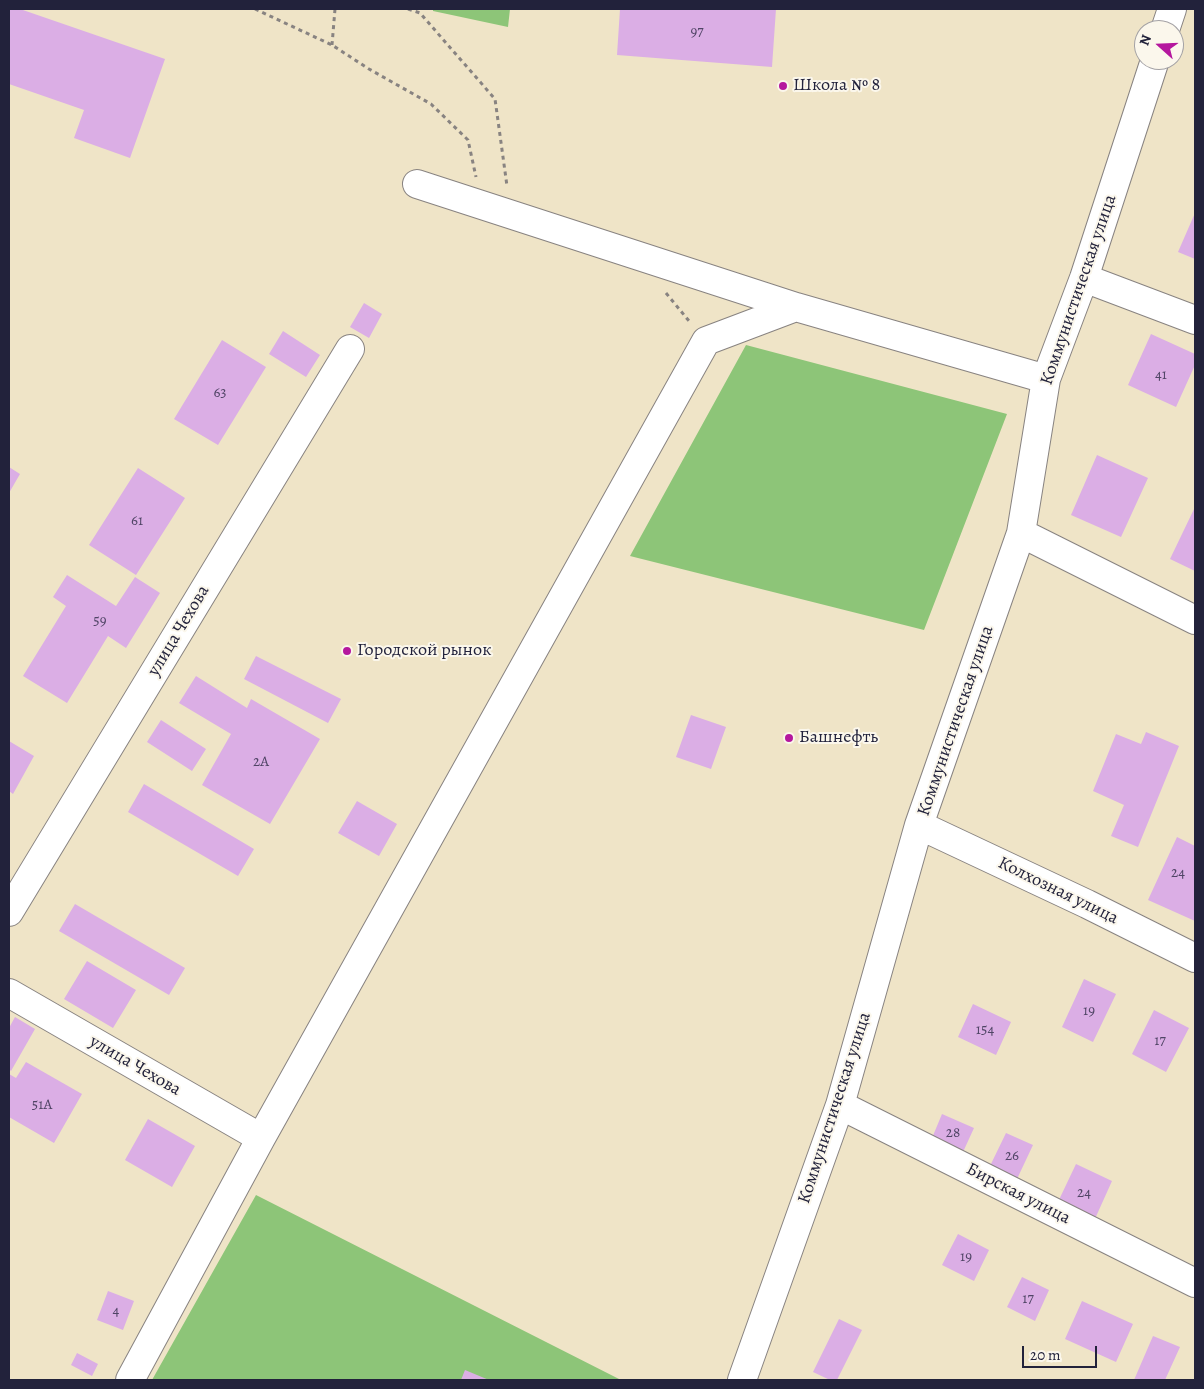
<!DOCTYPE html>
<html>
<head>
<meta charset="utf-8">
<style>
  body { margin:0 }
  #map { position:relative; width:1204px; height:1389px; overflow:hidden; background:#efe4c7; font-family:Alegreya,serif }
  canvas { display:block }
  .frame { position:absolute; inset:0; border:10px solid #22223b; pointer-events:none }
  .north { position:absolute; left:1134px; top:20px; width:50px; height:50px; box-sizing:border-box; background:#fbf7ec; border:1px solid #a4a2a5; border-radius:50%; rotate:290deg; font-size:14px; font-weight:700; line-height:20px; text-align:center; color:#22223b }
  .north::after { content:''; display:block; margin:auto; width:18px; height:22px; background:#b5179e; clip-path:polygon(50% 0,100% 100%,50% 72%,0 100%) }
  .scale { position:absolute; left:1022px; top:1346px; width:75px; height:22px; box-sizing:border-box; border:2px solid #22223b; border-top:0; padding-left:6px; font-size:15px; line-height:18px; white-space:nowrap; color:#22223b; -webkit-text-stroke:4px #fbf7ec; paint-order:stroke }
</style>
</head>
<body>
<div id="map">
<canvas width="1204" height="1389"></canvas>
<div class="frame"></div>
<div class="north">N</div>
<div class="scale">20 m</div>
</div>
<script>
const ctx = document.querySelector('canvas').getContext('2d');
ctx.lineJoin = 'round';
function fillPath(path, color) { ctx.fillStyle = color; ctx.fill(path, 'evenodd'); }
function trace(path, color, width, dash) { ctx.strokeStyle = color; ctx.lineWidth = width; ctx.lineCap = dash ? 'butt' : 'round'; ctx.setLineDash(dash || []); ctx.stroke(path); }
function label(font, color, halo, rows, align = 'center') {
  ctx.font = font + ' Alegreya,serif'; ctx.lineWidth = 4; ctx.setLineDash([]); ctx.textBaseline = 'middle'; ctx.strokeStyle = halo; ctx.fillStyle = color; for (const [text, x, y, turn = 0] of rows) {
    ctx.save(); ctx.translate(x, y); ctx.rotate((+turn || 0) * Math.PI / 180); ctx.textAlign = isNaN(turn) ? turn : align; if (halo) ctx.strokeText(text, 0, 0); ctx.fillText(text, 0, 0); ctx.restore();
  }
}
const green = new Path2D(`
  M433,9H510L508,27L433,11Z
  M746,345L1007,414L924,630L630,556Z
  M256,1195L621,1380H152Z`);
const building = new Path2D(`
  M9,9H20L165,59L130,158L74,138L84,110L9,84Z
  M620,9H776L772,67L617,55Z
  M1195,213V259L1178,252Z
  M364,303L382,314L369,338L350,327Z
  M283,331L320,355L306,377L269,354Z
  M1151,334L1195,354V365L1176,407L1128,385Z
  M222,340L266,367L218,445L174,419Z
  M1097,455L1148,478L1121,537L1071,515Z
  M9,467L20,474L9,493Z
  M138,468L185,498L136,575L89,545Z
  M1195,507V571L1170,559Z
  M67,575L116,606L135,577L160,593L126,648L108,636L67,703L23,676L66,606L53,597Z
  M256,656L341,699L328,723L244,679Z
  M196,676L247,708L251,699L320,739L270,824L202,785L231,734L179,703Z
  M691,715L726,727L711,769L676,757Z
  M161,720L206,749L192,771L147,742Z
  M1146,732L1179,746L1138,847L1111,836L1124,805L1093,791L1116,734L1141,744Z
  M9,741L34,756L13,794L9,791Z
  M144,784L254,849L238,876L128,812Z
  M357,801L397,824L379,856L338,833Z
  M1177,837L1195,846V921L1148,900Z
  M75,904L185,968L169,995L59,931Z
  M87,961L136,990L113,1028L64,999Z
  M1084,979L1116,994L1093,1042L1062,1027Z
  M973,1004L1011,1022L996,1055L958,1037Z
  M1154,1010L1189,1028L1166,1072L1132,1054Z
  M15,1017L35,1029L11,1071L9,1069V1028Z
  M26,1062L82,1094L54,1143L9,1117V1074L16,1078Z
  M942,1114L974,1128L963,1152L932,1138Z
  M148,1119L195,1146L172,1187L125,1160Z
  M1006,1133L1033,1145L1017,1179L990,1166Z
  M1076,1164L1112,1181L1094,1221L1057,1204Z
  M958,1234L989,1250L974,1281L942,1265Z
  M1022,1277L1049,1290L1035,1321L1007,1307Z
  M108,1291L134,1301L123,1330L97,1320Z
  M1082,1301L1133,1324L1116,1362L1065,1339Z
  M839,1319L862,1330L837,1380H830L813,1372Z
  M1153,1336L1180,1347L1165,1380H1134Z
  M77,1353L98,1364L92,1376L71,1365Z
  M465,1370L489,1380H461Z`);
const path = new Path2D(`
  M255,9L332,45L369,69L431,104L468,140L476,177
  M408,9L420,13L495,99L507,186
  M332,45L335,9
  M666,293L689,321`);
const minor = new Path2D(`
  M1165,30L1172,9
  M417,184L796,307
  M1084,278L1195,320
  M1021,533L1195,620
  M919,825L1087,904L1195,958
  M9,912L350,349
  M9,993L261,1138
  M840,1105L1195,1283
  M130,1380L261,1138L706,341L796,307L1046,379
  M742,1380L840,1105L919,825L1021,533L1046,379L1084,278L1155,60`);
const markers = [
  [783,86,5,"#b5179e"],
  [347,651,5,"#b5179e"],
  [789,738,5,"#b5179e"]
];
const numberNames = [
  ["97",697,32],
  ["41",1161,375],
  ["63",220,393],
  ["61",137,521],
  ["59",100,621],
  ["2А",261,762],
  ["24",1178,873],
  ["19",1089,1011],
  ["154",985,1030],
  ["17",1160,1041],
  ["51А",42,1105],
  ["28",953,1133],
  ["26",1012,1156],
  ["24",1084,1193],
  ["19",966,1257],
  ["17",1028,1299],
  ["4",116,1311]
];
const poiNames = [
  ["Школа № 8",793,86],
  ["Городской рынок",357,651],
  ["Башнефть",799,738]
];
const streetNames = [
  ["Коммунистическая улица",1079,290,-71],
  ["улица Чехова",179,631,-59],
  ["Коммунистическая улица",956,721,-71],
  ["Колхозная улица",1058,891,26],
  ["улица Чехова",135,1066,30],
  ["Коммунистическая улица",835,1108,-72],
  ["Бирская улица",1018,1194,27]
];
fillPath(green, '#8dc578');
fillPath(building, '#dbaee5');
trace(minor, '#888381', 30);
trace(path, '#888381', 3, [4, 4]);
trace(minor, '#fff', 28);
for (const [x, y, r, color] of markers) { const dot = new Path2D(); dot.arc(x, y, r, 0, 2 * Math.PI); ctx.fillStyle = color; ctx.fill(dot); trace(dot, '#fbf7ec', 2); }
label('15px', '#504566', null, numberNames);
label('18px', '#22223b', '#fbf7ec', poiNames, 'left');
label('18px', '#22223b', '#fbf7ec', streetNames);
</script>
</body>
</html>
